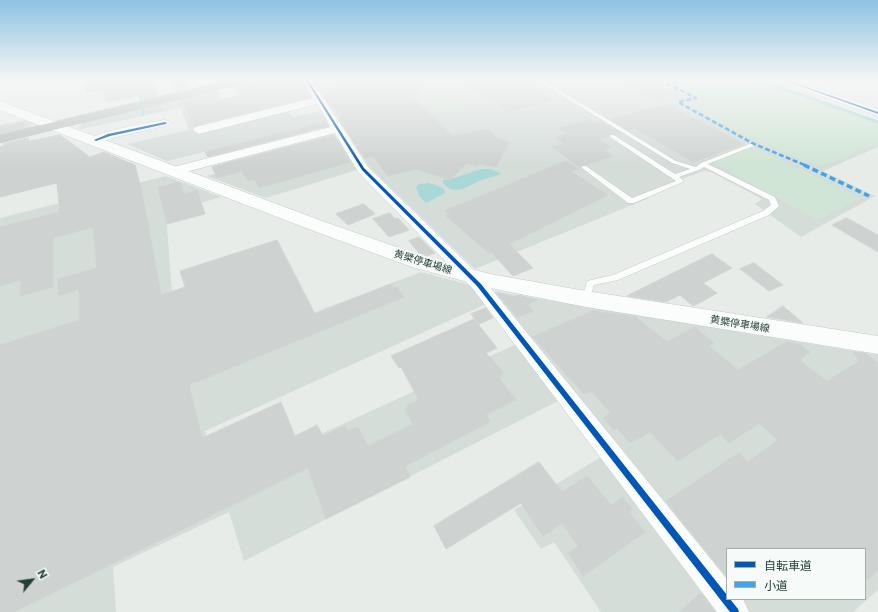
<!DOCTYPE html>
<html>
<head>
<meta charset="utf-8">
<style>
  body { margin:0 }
  #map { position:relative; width:878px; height:612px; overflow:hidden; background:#e7ece9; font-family:Commissioner,"Noto Sans JP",sans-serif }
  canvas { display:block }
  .legend { position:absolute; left:726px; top:548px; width:140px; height:52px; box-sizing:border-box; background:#f6faf8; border:1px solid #a2b0aa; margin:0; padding:5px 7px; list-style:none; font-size:12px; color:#244036 }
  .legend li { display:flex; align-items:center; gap:8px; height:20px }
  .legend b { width:20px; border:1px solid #a2b0aa }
  .north { position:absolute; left:12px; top:560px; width:40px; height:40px; -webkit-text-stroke:3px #f6faf8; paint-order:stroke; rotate:61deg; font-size:11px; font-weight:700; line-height:16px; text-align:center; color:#244036 }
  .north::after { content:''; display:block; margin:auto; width:14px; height:18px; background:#244036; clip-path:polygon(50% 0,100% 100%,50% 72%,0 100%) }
</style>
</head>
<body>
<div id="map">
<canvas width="878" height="612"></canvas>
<ul class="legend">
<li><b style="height:5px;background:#0057b8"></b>自転車道</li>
<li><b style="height:5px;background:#3ea4eb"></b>小道</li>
</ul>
<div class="north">N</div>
</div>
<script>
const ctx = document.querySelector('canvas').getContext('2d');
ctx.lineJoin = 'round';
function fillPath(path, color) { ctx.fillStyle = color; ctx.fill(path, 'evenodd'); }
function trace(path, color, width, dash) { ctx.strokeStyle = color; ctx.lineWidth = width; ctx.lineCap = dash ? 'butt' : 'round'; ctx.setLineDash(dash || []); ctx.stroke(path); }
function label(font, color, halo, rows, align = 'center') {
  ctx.font = font + ' Commissioner,"Noto Sans JP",sans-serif'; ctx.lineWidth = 4; ctx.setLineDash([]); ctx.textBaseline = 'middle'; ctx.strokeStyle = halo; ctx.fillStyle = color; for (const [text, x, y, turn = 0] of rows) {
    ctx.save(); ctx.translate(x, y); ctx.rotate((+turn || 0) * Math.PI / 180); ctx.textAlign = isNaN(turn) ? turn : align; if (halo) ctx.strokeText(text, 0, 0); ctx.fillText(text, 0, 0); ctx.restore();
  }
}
const built = new Path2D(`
  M312,80H757L878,121V147L823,171L875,196L801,237L755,204L762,199L711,172L704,171L676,181L655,191L647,199L475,269L371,169Z
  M301,81L313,100L288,110L292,117L322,111L329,121L167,161L127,144L189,130L181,108L82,129L78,128L84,121L215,89L221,99Z
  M25,120L34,124L24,130L0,136V125Z
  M339,140L360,169L266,198L207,176Z
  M166,176L221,197L166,213L173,307L186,361L421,272L470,285L486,304L205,431L221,480L519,343L562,399L244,561L229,512L113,567L116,612H0V218Z
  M499,292L878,355V590L853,612H748L738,599H865V549H727V586L491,293Z
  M604,455L726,612H601L554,542L541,549L514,510Z`);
const green = new Path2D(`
  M668,80H750L878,124V143L820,167C777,151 736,132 696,109L703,107L702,106V97Z
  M448,99L456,101L462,105V110C451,113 444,112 436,105L437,101Z
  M754,147L796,168H799L860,198L817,220L713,162Z`);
const water = new Path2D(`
  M483,169H491L501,174C494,177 484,178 477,182C465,188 454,196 443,183V180C457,179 469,172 483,169Z
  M428,183L436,185L444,189L445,193L426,203L419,196L416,187L419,184Z`);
const stream = new Path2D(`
  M133,80L142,100L143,115
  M760,80L878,122`);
const building = new Path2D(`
  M83,80H154L158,96L144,99L143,95L106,102L103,90L86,93Z
  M172,80H185L189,88L177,91Z
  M259,80H296L304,86L311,97L194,126L182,100L217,92L218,97L207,103L238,96L241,95L234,88Z
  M343,80H391L424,84L413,98L452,136L487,129L500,140L509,142L496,167L480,164L478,166L467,163L450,180L416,169L388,176L373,156L364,158L339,119H342L324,96Z
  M462,80H524L554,100L508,112L493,100H489Z
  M619,80H645L674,94L656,99Z
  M667,104L744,144L693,162L635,128L628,130L611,119Z
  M160,105L162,111L146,114L145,109Z
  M590,120L596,123L602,122L620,133L610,134L608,136L598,139L611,147L603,150L613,156L579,167L552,147L564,144L556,138L567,134L559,128Z
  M326,122L329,126L208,157L205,152Z
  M24,123L25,127L1,133L0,128Z
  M60,135L90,157L104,152L135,165L142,192L161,295L185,287L180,271L277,240L315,314L391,284L393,288L397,287L404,297L189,385L202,438L281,402L295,436L317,425L323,436L345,426L347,431L358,427L368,446L413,424L405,409L408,408L407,405L419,400L401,367L399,368L391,356L474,319L497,348L486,353L504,373L498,377L516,400L486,415L490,422L405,466L410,477L326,519L308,468L14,612H0V345L79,320V289L58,296V279L97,268L93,227L53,238V287L20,296L21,280L0,286V227L60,212L57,183L0,197V147L4,146L3,144L28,138L29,141Z
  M334,135L350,162L259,188L254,179L248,181L242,171L217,178L212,167Z
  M566,161L579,169L571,172L608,195L509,244L533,268L513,276L491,252L489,253L446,216L449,215L445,211Z
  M180,182L184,194L197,190L205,214L167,224L158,188Z
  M364,204L375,214L348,225L336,214Z
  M390,213L395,219L398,218L409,230L389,237L373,219Z
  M847,218L878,235V252L832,225Z
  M419,237L435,253L427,256L420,254L409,241Z
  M712,254L732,268L703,283L717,293L705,300L693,306L680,295L666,302L627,296Z
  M754,263L783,285L769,291L740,269Z
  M496,292L514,297L519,295L537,300L527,304L533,311L518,317Z
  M783,306L803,323L767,317Z
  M486,308L493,318L479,324L471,314Z
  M593,311L636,317L667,342L695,327L714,343L709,346L738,370L786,342L801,345L810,352L799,360L827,381L859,361L853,352L865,353L878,363V570L865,582V549H727V577L666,501L739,453L748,462L778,440L759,423L729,443L720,434L678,461L650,432L630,443L617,428L614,430L603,418L611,413L591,391L584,394L533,337Z
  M539,462L562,492L587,476L611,505L622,497L633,510L629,512L645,532L583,576L568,553L578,546L562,523L543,536L521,503L446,549L434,526Z
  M701,593L715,612H679Z`);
const lane = new Path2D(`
  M421,80H442L437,85Z
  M537,80H543L676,161L696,167L701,163L752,143H756V145L708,164L775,197L779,206L769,215L618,280L594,285L589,301H583L582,299L587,281L613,275L763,211L771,205L769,200L704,167L699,170L679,177L683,180V182L634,203H628L582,168V166H586L632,198L676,181L610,137V135H614L675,174L690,169L672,163Z`);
const street = new Path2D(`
  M302,80H312L368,167L485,281L727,579V599H743L749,612H717L473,289L358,172L335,133L174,175L169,174L167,171L169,168L331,127L317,104L199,134L193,130L195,127L313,98Z
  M780,80H793L878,109V116L781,82Z
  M165,120L171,123L169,125L112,138L96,144L90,140C96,131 152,122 165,120Z`);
const secondary = new Path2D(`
  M0,101L325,222L425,257L490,274L586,291L878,336V354L586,307L490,288L412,267L311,230L0,110Z`);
const highway = new Path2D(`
  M229,80H248L246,83L0,143V135Z`);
const quietFar1 = new Path2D(`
  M660,80L696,98L678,102L754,144L807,166`);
const quiet = new Path2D(`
  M804,165L869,196`);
const cycleway = new Path2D(`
  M306,80H308L364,168L481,284L727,595V599H730L738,609L739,612H730L477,286L362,170Z
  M784,80H786L878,112V114Z
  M165,122L167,123L166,124L110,136L96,141L94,140L108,134Z`);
const streetNames = [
  ["黄檗停車場線",423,262,17],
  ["黄檗停車場線",740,324,9]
];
fillPath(built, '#d5ddd9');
fillPath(green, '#d0e5d5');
fillPath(water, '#a9d8d9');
trace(stream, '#a9d8d9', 3);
fillPath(building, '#ced3d1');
trace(building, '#d0d5d2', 1);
trace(lane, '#c4c9c6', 1);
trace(street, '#c4c9c6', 1);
trace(secondary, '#c2cac6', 1);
trace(highway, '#c2cac7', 1);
fillPath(lane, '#fbfcfc');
fillPath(street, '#fbfcfc');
fillPath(secondary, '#fbfcfc');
fillPath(highway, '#bcc4c1');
trace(quietFar1, '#3ea4eb', 2.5, [5, 2.5]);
trace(quiet, '#3ea4eb', 3.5, [6, 3.5]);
fillPath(cycleway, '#0057b8');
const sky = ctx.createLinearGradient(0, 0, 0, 165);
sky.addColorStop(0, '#8fc2e2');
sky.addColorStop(0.48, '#f4f6f5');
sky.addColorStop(1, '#f4f6f500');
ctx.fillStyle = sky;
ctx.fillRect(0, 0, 878, 165);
label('10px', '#244036', '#f6faf8', streetNames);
</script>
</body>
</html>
